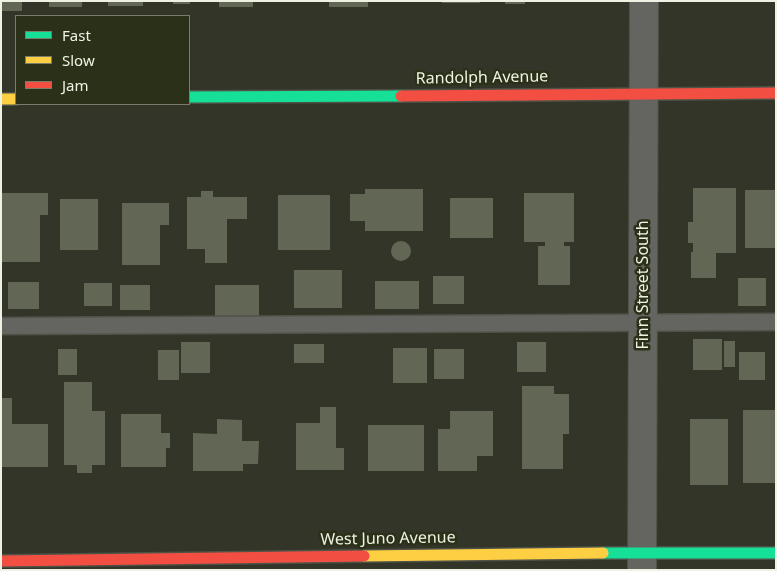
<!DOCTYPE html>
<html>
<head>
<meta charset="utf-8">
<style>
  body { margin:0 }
  #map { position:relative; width:777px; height:571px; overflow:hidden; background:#323528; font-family:"Noto Sans",sans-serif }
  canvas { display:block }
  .frame { position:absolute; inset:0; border:2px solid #eef2e3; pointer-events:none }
  .legend { position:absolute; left:15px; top:15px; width:175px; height:90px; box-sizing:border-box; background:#2b3019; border:1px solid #797e6a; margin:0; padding:6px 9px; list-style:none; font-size:15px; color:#eef2e3 }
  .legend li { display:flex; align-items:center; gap:10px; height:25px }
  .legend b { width:25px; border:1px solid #797e6a }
</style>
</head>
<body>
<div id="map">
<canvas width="777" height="571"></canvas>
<div class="frame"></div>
<ul class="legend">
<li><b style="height:6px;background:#16e098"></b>Fast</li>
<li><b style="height:6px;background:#ffcf43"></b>Slow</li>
<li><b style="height:6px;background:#f24e42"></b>Jam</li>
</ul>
</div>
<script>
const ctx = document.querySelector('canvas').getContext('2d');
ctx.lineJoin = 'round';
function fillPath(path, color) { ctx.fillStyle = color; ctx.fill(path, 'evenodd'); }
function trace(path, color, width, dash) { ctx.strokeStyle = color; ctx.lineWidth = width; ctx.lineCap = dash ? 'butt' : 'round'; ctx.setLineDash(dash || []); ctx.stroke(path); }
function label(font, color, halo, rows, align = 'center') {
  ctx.font = font + ' "Noto Sans",sans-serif'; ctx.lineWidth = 5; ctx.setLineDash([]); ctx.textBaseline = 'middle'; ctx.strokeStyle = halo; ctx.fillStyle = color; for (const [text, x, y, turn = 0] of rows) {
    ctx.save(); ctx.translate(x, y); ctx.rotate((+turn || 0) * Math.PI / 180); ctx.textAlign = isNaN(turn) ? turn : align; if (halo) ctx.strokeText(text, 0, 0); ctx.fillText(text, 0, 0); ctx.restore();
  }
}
const building = new Path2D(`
  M1,1H22V11H1Z
  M49,1H82V7H49Z
  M108,1H143V6H108Z
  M173,1H190V4H173Z
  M219,1H253V7H219Z
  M329,1H368V7H329Z
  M442,1H480V3H442Z
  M505,1H525V4H505Z
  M693,188H736V253H716V278H691V252H693V243H688V222H693Z
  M365,189H423V231H365V221H350V194H365Z
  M745,190H776V248H745Z
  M201,191H213V197H247V219H227V263H205V249H187V197H201Z
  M1,193H48V215H40V262H1Z
  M524,193H574V242H564V246H570V285H538V246H545V242H524Z
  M278,195H330V250H278Z
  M450,198H493V238H450Z
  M60,199H98V250H60Z
  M122,203H169V225H160V265H122Z
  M391 251a10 10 0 1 1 20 0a10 10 0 1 1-20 0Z
  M294,270H342V308H294Z
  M433,276H464V304H433Z
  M738,278H766V306H738Z
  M375,281H419V309H375Z
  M8,282H39V309H8Z
  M84,283H112V306H84Z
  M120,285H150V310H120Z
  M215,285H259V316H215Z
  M693,339H722V370H693Z
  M724,341H735V367H724Z
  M181,342H210V373H181Z
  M517,342H546V372H517Z
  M294,344H324V363H294Z
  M393,348H427V383H393Z
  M58,349H77V375H58Z
  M434,349H464V379H434Z
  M158,350H179V380H158Z
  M739,352H765V380H739Z
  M64,382H92V411H105V465H92V473H77V465H64Z
  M522,386H554V394H569V434H563V469H522Z
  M1,398H12V424H48V467H1Z
  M320,407H336V448H344V470H296V423H320Z
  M743,410H776V483H743Z
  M450,411H493V456H477V471H438V429H450Z
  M121,414H161V433H170V448H166V467H121Z
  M217,419L242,420V441H259L258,464H243V471H193V433L217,434Z
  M690,419H728V485H690Z
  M368,425H424V471H368Z`);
const lane = new Path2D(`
  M1,326L776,322`);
const street = new Path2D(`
  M642,570L644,1`);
const fast = new Path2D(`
  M189,97L401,96
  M603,553H776`);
const slow = new Path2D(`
  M1,99H16
  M364,556L603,553`);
const jam = new Path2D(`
  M401,96L776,93
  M1,561L364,556`);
const streetNames = [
  ["Randolph Avenue",482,78,-1],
  ["Finn Street South",643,285,-90],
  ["West Juno Avenue",388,539,-1]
];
fillPath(building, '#626654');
trace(lane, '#4f5247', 19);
trace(street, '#4f5247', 30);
trace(fast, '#4f5247', 14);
trace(slow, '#4f5247', 14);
trace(jam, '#4f5247', 14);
trace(lane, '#646560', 16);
trace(street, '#646560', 28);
trace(fast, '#16e098', 11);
trace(slow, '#ffcf43', 11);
trace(jam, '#f24e42', 11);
label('16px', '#eef2e3', '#2b3019', streetNames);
</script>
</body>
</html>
